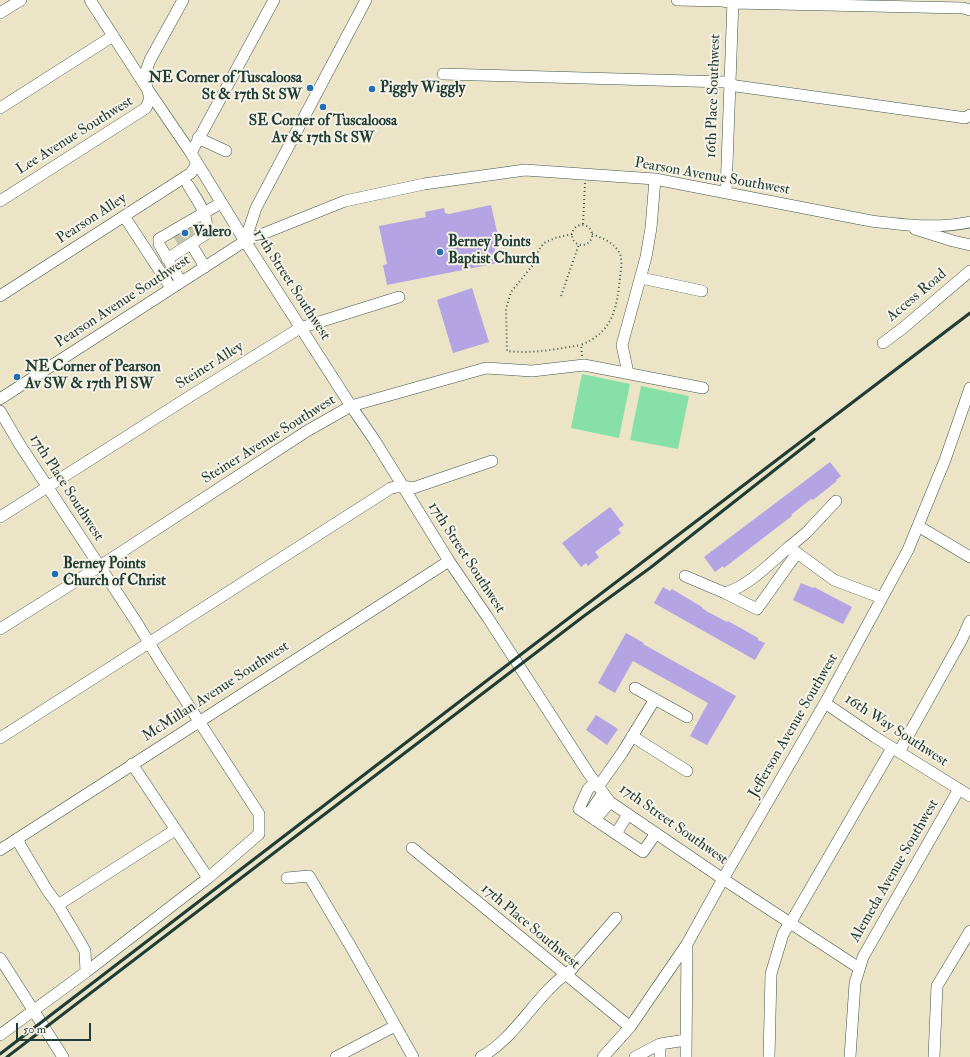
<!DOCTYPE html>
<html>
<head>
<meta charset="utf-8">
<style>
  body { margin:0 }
  #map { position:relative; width:970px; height:1057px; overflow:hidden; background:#ebe4c7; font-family:"IM FELL Double Pica",serif }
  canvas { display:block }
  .scale { position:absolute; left:16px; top:1023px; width:75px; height:18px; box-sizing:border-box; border:2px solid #1f3d34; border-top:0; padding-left:5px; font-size:12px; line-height:14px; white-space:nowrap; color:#1f3d34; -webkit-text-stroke:3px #f7f3e8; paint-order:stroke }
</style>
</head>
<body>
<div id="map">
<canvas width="970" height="1057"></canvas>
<div class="scale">50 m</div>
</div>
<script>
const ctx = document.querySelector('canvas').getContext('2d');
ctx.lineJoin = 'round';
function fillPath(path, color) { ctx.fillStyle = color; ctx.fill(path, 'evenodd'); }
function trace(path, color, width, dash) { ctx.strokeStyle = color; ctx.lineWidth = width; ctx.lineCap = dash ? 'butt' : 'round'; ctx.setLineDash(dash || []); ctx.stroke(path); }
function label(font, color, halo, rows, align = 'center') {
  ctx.font = font + ' "IM FELL Double Pica",serif'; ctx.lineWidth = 4; ctx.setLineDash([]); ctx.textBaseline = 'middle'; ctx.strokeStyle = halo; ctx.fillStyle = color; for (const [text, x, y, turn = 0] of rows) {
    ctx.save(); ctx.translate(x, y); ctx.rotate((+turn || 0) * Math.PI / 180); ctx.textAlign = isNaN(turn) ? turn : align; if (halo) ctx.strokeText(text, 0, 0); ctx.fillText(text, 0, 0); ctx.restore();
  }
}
const green = new Path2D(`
  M582,374L630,384L619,438L571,428Z
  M641,386L689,396L678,449L630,440Z`);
const building = new Path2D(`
  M491,205L498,236H496L498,244L494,245L498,263L387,285L383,265L387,264L379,226L426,217L425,212L444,208L445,213L449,214Z
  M472,288L489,342L453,353L437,300Z
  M830,462L841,476L836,480L837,481L813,500L811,499L797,510L791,515L792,516L724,568L723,566L715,572L704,557Z
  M610,507L624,525L618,529L621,533L595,552L599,557L588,566L586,563L581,567L562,543Z
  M801,583L813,588L814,587L852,607L843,624L793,600Z
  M663,587L670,591L672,589L702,607V608L708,612L727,622L728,621L758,638V640L765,643L755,660L654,603Z
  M626,633L644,643L643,644L736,696L707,745L690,736L708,703L633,661L615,693L598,683Z
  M596,715L618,729L607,745L586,730Z`);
const minorTunnel = new Path2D(`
  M187,226L193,235
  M177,232L183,242`);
const path = new Path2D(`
  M583,224L585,183
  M572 235a10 10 0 1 1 20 0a10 10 0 1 1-20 0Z
  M572,234L555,238L544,243L538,251L537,260L511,292L506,309L507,351C532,354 557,349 581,345
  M561,296L579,244
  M582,356L581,345C613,332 617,308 620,277C621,269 623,259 619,252C613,242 602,238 592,234`);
const minor = new Path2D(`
  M90,0L146,87L191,153L245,241L351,406L375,441L449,561L488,618L589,774L610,802L723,879L859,968
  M677,0L723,1L733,3L963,8L970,10
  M0,13L21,0
  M443,74L725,82L736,86L959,117L965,118L970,115
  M0,108L113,36
  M198,138L226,151
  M191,153L274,0
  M726,192L733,0
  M0,201L146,108L150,98L144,77L150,60L183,0
  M124,216L171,288
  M915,229L953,241L970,245
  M245,241L256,208L366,0
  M191,244L205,267
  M167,259L206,234C210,216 197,200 188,185
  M641,278L702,291
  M181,282L159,244V239L221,203
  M0,296L191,173L197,163
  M883,343L903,328L970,271
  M628,373L622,345L646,257L651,228L655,179
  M0,399L245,241L345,201L424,184L525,170L655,179L871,221C904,225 938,229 970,222
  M0,411L20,445L137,623L160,661L259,814V834L208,878L86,972L0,1035
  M0,517L192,395L300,328L399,297
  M918,526L970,557
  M789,547L806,533L836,501
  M685,576L725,593C750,585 769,564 789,547L834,580L882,598
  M725,593L757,609L797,553
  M0,629L100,566L307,431L351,406L486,368L532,371L584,365L703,388
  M635,688L687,717
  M825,703L875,737L970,796
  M632,736L687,771
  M0,738L391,488L402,486L413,488L492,461
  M899,752L962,639L970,621
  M132,764L208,878
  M595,782L588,789L579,809L643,852L656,833
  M598,787L622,753L655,699
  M588,815L603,793
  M595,820L610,802
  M616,834L628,814
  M18,838L20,845L47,890L58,905L80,942L85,951L86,972
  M412,848L630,1027
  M0,850L449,561
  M287,878L309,876L351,947L413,1057
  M58,905L175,830
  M0,958L63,1057
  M336,1057L395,1026
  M481,1057C517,1037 536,994 570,971L616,918
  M603,1057L630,1027L687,944L723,879L825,703L908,550L945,460L970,388
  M635,1057L660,1044
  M660,1057V1044L686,1040
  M686,1057L687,944
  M769,1057L771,974L783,934L795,915L892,748
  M850,1057L855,983L863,957L959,789
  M934,1057L937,986L970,931`);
const rail = new Path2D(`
  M0,1054L515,659L970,313
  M7,1057L584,616L650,568L814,439`);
const markers = [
  [310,88,4,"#1f6fb2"],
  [372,89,4,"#1f6fb2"],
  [323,107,4,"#1f6fb2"],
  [185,233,4,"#1f6fb2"],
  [440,252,4,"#1f6fb2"],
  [17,377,4,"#1f6fb2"],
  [55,574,4,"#1f6fb2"]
];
const poiNames = [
  ["NE Corner of Tuscaloosa",302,79,"right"],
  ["St & 17th St SW",302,96,"right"],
  ["Piggly Wiggly",380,89],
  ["SE Corner of Tuscaloosa",323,122,"center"],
  ["Av & 17th St SW",323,139,"center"],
  ["Valero",193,233],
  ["Berney Points",448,243],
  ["Baptist Church",448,260],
  ["NE Corner of Pearson",25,368],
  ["Av SW & 17th Pl SW",25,385],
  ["Berney Points",63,565],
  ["Church of Christ",63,582]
];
const streetNames = [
  ["16th Place Southwest",714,96,-88],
  ["Lee Avenue Southwest",75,136,-32],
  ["Pearson Avenue Southwest",712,177,10],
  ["Pearson Alley",92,219,-33],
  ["17th Street Southwest",291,285,57],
  ["Access Road",917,296,-40],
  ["Pearson Avenue Southwest",123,302,-33],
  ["Steiner Alley",210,366,-32],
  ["Steiner Avenue Southwest",269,440,-32],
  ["17th Place Southwest",66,488,57],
  ["17th Street Southwest",466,558,57],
  ["McMillan Avenue Southwest",216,692,-33],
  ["Jefferson Avenue Southwest",794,726,-60],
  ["16th Way Southwest",896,731,33],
  ["17th Street Southwest",673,825,35],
  ["Alemeda Avenue Southwest",895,871,-60],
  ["17th Place Southwest",530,927,40]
];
fillPath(green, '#87e1a7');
fillPath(building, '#b4a4e3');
trace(minorTunnel, '#c2c3aa', 11, [11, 5.5]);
trace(minor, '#3e564a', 12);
trace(path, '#3e564a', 2, [1, 3]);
trace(minor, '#fff', 11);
trace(rail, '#1f3d34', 3);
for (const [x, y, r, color] of markers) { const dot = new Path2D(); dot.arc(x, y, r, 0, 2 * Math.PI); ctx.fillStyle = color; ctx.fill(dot); trace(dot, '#f7f3e8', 1.5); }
label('bold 15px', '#1f3d34', '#f7f3e8', poiNames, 'left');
label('15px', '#1f3d34', '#f7f3e8', streetNames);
</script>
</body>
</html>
